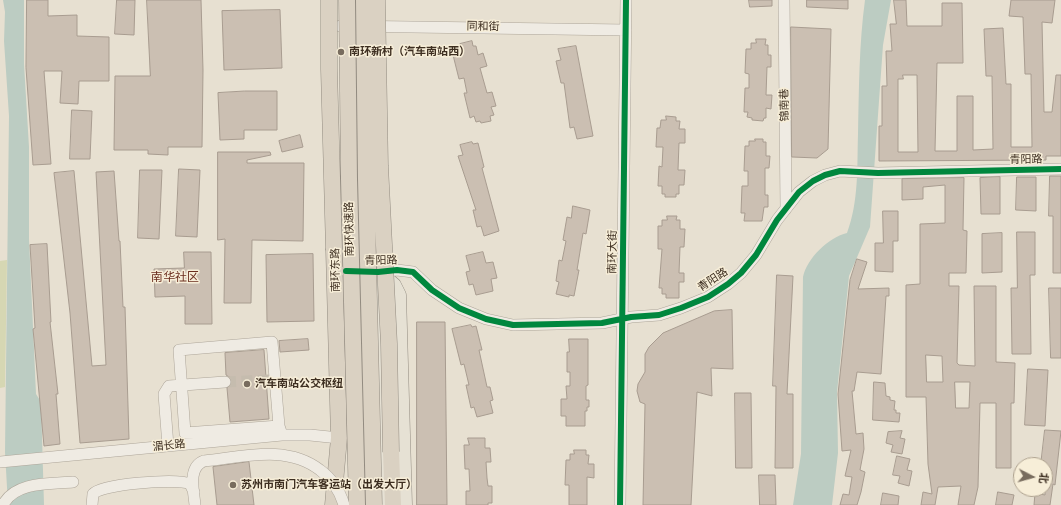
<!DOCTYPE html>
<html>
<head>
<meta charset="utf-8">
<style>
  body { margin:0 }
  #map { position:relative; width:1061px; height:505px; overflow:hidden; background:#e7e0d1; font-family:"Times New Roman","Noto Sans SC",serif }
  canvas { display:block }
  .north { position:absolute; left:1013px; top:457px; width:40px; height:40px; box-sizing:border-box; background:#f7eed8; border:1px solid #ada18e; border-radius:50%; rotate:96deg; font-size:11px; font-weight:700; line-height:16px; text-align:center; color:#3d2e20 }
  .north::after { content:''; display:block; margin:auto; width:14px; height:18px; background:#786c5e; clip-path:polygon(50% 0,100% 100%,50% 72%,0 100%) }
</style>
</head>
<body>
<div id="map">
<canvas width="1061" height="505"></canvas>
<div class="north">北</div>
</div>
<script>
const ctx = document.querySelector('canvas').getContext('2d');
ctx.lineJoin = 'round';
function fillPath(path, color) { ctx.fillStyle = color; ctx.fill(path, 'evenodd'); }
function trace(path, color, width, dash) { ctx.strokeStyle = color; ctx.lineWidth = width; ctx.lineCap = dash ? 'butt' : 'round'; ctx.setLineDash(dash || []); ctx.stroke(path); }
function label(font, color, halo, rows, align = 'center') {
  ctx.font = font + ' "Times New Roman","Noto Sans SC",serif'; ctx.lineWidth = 3; ctx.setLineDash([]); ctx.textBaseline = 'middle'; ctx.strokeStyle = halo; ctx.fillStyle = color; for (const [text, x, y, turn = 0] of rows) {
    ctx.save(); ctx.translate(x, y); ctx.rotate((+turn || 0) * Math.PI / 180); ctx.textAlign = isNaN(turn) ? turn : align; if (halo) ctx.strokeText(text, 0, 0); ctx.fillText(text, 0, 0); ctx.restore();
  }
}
const green = new Path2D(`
  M7,260L5,387L0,388V261Z`);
const water = new Path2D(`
  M3,0H24V64L29,147V239L36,394L41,402L44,505H8L5,452L9,116L4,41L5,12Z
  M865,0H891L883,45L870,227L849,276L837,392L838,453L832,505H793L801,454L803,277C807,258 829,237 847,233C859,201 857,167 858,134C859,89 859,44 865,0Z`);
const building = new Path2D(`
  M27,0H48V16L77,15V36L109,37V81H79L78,104L60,103L62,71H44L51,164L33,165L26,68Z
  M117,0H135L134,35L115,34Z
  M147,0H201L203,70L202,147H168V155L148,154V150H114L115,76H150Z
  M749,0H772V6L750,7Z
  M807,0H848V9L807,7Z
  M894,0H906L907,26H942V3H962L963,63H937L935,151H957V96H973V150L993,149L992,76H986L984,29L1003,28L1006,84H1011V147H1032L1031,74H1025L1023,17L1009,16L1011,0H1055L1052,23L1042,22L1044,112H1052L1056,75H1061V156H1046V160L879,161V126H882V86H887L886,51H892L890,24H896ZM903,75H917L918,152H898V79H903Z
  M280,10L282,68L224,70L222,11Z
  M791,27L831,29L828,149L817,158L792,157Z
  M756,39H766L765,45H768V55H771V67H767L766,95H772L771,109L766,108V118H764L763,121L752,120V118L747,117L748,112H744L745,88H749V74L745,73L746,49H751V43H756Z
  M472,41L473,46H476L478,55L483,53L487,66L480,68L487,93L492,92L496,106L491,107L494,115L490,116L491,121L481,123L480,121L476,122L474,116L470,118L464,93H467L464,78L459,79L453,55L458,54L457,48L461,47L460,44Z
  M576,46L593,136L577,139L574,127L570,128L564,83H561L556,61L561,60L558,49Z
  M245,91H277V130H244V139L220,140L218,93Z
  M72,110L92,111L90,159H70Z
  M666,116L676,117V121H680L679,129H685V143H679L678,170H685L684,185H679V194H676V197H665V194H662V186H658L659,166L662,167L663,147H656L657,128H660L661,120H666Z
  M300,135L303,147L282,152L279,141Z
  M755,139H763V142H766V156H770L769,168H765V195H768V207H764L762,221H744L745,213H741L742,186H748V171H744L745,146H749V141H755Z
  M472,142L473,144L478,143L484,167L482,168L499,231L484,236L481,226L477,227L473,210H476L458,156L463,155L460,145Z
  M218,152H270L271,155L247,160V163H304L303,241L252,240L251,303H224L225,239L218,240Z
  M179,169L200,170L197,237L176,236Z
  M140,170H162L159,239L138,238Z
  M74,171L92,366L106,365L96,172L114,171L119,241H120L123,307H125L129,439L80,443L70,313L54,173Z
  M1050,176H1061V273H1053V216H1049Z
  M1000,177V214H981L980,178Z
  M1017,177H1036V211L1016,210Z
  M964,178L963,230L967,231L966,273H949V286H959L957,363L959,365L975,366L974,286H996V362L1015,363L1014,403H1011V468H996V403H980L978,487L974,505H958L961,486L938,487L935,505H921L923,492L932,494L928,464L926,397H906V285L920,284V224L945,223V185L923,187V199L902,200V179ZM926,355L942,356L943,382H927ZM955,382H970L969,408H956Z
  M573,206L590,210L586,234L583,233L577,270H579L574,296L569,295V297L556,294L559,282L556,281L559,260L562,261L566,241L563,240L567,217L571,218Z
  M883,211H898V241H893V272L875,271V243H883Z
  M667,216H677L676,220H680V229H685L684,247H680L679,273H684V282H679V298H666V294H662V288H659L662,249H658V226H662V220H667Z
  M1017,232H1035V275H1030L1031,354H1012L1011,288H1017Z
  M1002,233V272L982,273V234Z
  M47,244L51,322H50L58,394H56L60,444L44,446L33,329L35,328L30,245Z
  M184,252H211L212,324H185V296L155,297L154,269L184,268Z
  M483,252L486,263L493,262L497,278L491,279L493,291L476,295L473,284L469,285L466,272L470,271L466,256Z
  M313,254L314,321L267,322L266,255Z
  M857,259L867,262L858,289L889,288V296H886L881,374L857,372L854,391H852L856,434L863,433L864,449L860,470L865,472L861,492L857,505H840L843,494L849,495L852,477L845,476L851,450L842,451L838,394L850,280Z
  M777,275L793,276L787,394H793V468H775L776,386H773Z
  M1049,288H1061V358H1051Z
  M732,310L733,369L711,368L712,396L697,392L691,505H643L645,404L640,402L637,391L638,384L645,372V354L649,347L663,333L714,311Z
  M417,322H445L447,505H417Z
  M471,325L472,327L476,326L482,350H479L487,387H490L493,400L490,401L493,413L477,417L474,407L471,408L466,385H469L464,364L461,365L452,329Z
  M308,339L309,350L280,352L279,341Z
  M569,339H588V385L586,386V400H589V407H587V411H585V426H566V416H561V399H567L566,386H570V372H567V352H569Z
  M264,350L269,419L230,422L227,388L232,382L231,378L226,375L225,353Z
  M1028,369L1048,370L1045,426L1025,425Z
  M874,382L885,383L886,396L890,397V400L895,401L894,410H896V413H900L899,422L873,420Z
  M735,393H751L752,468H736Z
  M1045,430L1061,431L1055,485L1053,484L1050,505H1034L1035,493L1045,495V465H1041Z
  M902,431L900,438L905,439L902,454L891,452L893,445L886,443L888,432Z
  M468,438H485V448H490L491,462H486L487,478L488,486H492V503H488V505H466V491H470L469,469H465L464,445H469Z
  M574,450H586V455H589L588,464H594V478L587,477V505H569V485H565L566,460H570V454H574Z
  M897,456L910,459L907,470L912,471L909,486L898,483L900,476L893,475Z
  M249,462L254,505H217L213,467Z
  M759,475H775L776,505H760Z
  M998,492L1014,495L1012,505H996Z
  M883,493L899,496L898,505H881Z`);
const minorTunnel = new Path2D(`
  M225,382L269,380`);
const minor = new Path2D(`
  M784,0L786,209
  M340,26L626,30
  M346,271L378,272L397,270L413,272L432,290L459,308L486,319L513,325L602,323L631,317L659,315L681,308L708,297L728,284L741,273L756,255L777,220L799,192L813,181L825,175L840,171L878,173L1061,169
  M279,426L185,433L179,350L272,342L279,426L282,435
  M168,446L164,394L169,386L225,382
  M0,462L282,435H310L339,438
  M3,505C15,481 51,484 73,482
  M92,505L93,494C101,484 177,478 190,484L194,492
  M195,505C194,492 187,467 204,461
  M620,505L626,0`);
const major = new Path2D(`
  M380,273L394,285L399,295L405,505
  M379,285L383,505`);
const highway = new Path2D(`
  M391,452L393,505
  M333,505L339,438L334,250`);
const minorBridge = new Path2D(`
  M204,461C243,457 287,444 320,470C332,479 340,491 344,505`);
const highwayBridge = new Path2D(`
  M329,0V69L334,250
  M347,0L349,179L357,505
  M364,0L366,179L374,505
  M377,0L380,166L389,344L391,452`);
const cycleway = new Path2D(`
  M346,271L378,272L397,270L413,272L432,290L459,308L486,319L513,325L602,323L631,317L659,315L681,308L708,297L728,284L741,273L756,255L777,220L799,192L813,181L825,175L840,171L878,173L1061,169
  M620,505L626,0`);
const markers = [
  [341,52,4,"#786c5e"],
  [247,384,4,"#786c5e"],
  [233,485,4,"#786c5e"]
];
const streetNames = [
  ["同和街",483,27,1],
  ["锦南巷",785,105,-91],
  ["青阳路",1026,160,-1],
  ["南环快速路",350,229,-91],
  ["南环大街",613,252,-89],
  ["青阳路",381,261,-1],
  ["南环东路",336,270,-91],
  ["青阳路",713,280,-33],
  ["湄长路",169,446,-6]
];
const poiNames = [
  ["南环新村（汽车南站西）",349,52],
  ["汽车南站公交枢纽",255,384],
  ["苏州市南门汽车客运站（出发大厅）",241,485]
];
const neighbourhoodNames = [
  ["南华社区",175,278]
];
fillPath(green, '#d6d7b3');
fillPath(water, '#bcccc2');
fillPath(building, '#cbbfb2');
trace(building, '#a89c90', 1);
trace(minorTunnel, '#c5bcae', 11, [11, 5.5]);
trace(minor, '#ada599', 12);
trace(major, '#928b80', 15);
trace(highway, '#928b80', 17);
trace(minor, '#efebe3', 11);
trace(major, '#e6e1d4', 14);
trace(highway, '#dad1c2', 16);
trace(minorBridge, '#ada599', 12, []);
trace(highwayBridge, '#928b80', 17, []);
trace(minorBridge, '#efebe3', 11);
trace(highwayBridge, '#dad1c2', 16);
trace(cycleway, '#00873e', 6);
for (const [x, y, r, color] of markers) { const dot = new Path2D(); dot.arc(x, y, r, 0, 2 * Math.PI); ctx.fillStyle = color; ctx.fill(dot); trace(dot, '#f7eed8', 1.5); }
label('11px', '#3d2e20', '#f7eed8', streetNames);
label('bold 11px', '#3d2e20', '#f7eed8', poiNames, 'left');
label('12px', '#6b2e1e', '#f7eed8', neighbourhoodNames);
</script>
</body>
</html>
